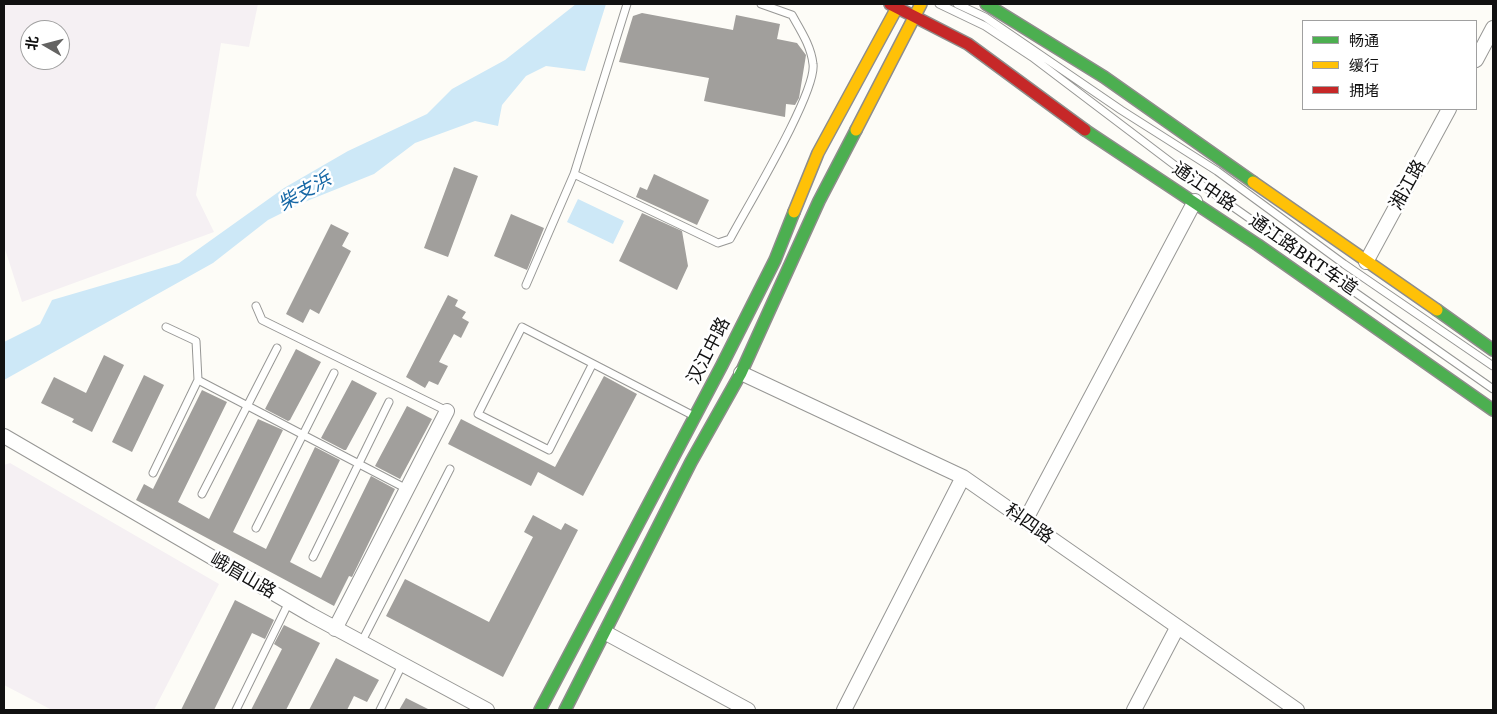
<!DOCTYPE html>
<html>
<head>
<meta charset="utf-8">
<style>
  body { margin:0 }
  #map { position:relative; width:1497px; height:714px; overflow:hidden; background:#fdfcf7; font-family:Literata,"Noto Sans SC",serif }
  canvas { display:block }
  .frame { position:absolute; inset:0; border:5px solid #111; pointer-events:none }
  .legend { position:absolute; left:1302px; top:20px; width:175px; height:90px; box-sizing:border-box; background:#fff; border:1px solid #a0a0a0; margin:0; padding:6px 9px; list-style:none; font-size:15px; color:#111 }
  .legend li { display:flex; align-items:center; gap:10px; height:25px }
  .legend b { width:25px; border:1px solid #a0a0a0 }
  .north { position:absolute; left:20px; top:20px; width:50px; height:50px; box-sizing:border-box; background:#fff; border:1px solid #a0a0a0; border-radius:50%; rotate:278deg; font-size:14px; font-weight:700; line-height:20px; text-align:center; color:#111 }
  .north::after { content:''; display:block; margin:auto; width:18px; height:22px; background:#646362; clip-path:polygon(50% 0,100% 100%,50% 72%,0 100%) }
</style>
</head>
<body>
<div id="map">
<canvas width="1497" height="714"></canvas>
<div class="frame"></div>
<ul class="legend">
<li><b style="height:6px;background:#4caf50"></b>畅通</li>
<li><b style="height:6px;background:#ffc107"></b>缓行</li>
<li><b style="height:6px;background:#c62828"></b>拥堵</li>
</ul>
<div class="north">北</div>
</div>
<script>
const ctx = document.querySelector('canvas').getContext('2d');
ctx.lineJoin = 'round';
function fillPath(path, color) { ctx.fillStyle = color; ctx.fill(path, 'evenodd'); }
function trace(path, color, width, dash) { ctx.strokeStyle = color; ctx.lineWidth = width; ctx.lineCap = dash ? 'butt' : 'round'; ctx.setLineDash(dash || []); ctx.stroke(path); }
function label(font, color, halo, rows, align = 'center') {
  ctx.font = font + ' Literata,"Noto Sans SC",serif'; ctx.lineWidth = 5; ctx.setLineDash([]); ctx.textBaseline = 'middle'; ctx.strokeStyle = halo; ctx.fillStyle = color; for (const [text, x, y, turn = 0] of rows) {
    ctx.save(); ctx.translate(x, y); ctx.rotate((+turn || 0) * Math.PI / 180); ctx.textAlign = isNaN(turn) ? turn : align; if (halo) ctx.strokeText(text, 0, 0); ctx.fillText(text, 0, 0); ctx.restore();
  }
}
const industrial = new Path2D(`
  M4,4H258L249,47L221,43L196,195L214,232L22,302L4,246ZM30,30H60V60H30Z
  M10,463L219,584L154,710H52L4,685V465Z`);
const water = new Path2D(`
  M576,4H606L585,71L546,66L526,76L502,105L498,126L475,121L415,143L374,174L302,203L268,220L213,263L4,380V342L40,324L52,300L179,263L284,188L348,151L427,114L452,89L505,60Z
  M578,199L624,221L613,244L567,222Z`);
const building = new Path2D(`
  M642,13L733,30L736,15L780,24L777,39L797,43L806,55L799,98L795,105L786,104L785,117L704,101L709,78L619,62L633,16Z
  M454,167L478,176L448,257L424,248Z
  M654,174L709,200L697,225L636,197L640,187L647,190Z
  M642,213L682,231L688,266L677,290L619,261Z
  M511,214L544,228L527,270L494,256Z
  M331,224L349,233L342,246L351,251L319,314L310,309L303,323L286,314Z
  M448,295L458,300L455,306L466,312L462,318L469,322L461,338L454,334L439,362L448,366L438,385L429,381L425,388L406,377Z
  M296,349L321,362L290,420L288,421L265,409Z
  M104,355L124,365L92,432L72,422L74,419L41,403L54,377L86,393Z
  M144,375L164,385L132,452L112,442Z
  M604,376L637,394L583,496L538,472L531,486L448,444L461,419L555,467Z
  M352,380L377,393L346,450H344L321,438Z
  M202,390L227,402L178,502L209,519L258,419L283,430L233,532L266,549L315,447L340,460L290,562L321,578L371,476L395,489L352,577L349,576L334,606L136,500L144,484L153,489Z
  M407,406L432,419L400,479L375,466Z
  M533,515L561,530L565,523L578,530L503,677L386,616L405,579L489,622L533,537L524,532Z
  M235,600L274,620L265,639L252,633L214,710H181Z
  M284,625L320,643L286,710H251L282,649L274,644Z
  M336,658L379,680L367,702L354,696L347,710H309Z
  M406,698L430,710H399Z`);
const lane = new Path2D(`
  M939,4L985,26L1032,57L1189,176L1493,389
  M957,4L985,17L1121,110L1217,171L1344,264L1493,366
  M574,174L718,243L730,239C747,207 817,92 813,64C811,46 801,31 792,15L761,4
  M526,285L574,174L627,4
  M256,306L262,320L447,411
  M592,365L549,450L478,414L522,327L694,416
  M198,380L407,489
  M153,473L198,380L196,341L166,327
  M202,494L277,348
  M256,528L334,373
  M313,557L389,402
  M361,643L450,469
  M236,710L289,602
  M380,710L402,665`);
const street = new Path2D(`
  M1476,60L1493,28
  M1366,262L1449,109
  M741,373L963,477L1297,710
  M4,436L311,615L487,710
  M1025,521L1195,201
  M335,629L447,411
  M606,633L748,710
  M844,710L963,477
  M1134,710L1177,628`);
const fast = new Path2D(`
  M986,4L1104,77L1253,182
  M1085,130L1258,245L1493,410
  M1437,310L1493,350
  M540,710L722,365L775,260L794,212
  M565,710L691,462L741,373L819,201L856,130`);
const slow = new Path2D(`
  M856,130L921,4
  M1253,182L1437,310
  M794,212L818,153L899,4`);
const jam = new Path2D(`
  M890,4L968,44L1085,130`);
const streetNames = [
  ["湘江路",1408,185,-61],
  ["通江中路",1204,187,34],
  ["通江路BRT车道",1303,255,35],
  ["汉江中路",709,351,-63],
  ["科四路",1029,524,35],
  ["峨眉山路",243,576,30]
];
const waterNames = [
  ["柴支浜",305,192,-30]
];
fillPath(industrial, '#f5f0f3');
fillPath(water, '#cde8f7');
fillPath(building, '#a19f9c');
trace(lane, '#979795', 9);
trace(street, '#979795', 16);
trace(fast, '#8e8d8b', 14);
trace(slow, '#8e8d8b', 14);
trace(jam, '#8e8d8b', 14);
trace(lane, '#fffffe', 7);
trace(street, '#fffffe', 14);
trace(fast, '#4caf50', 11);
trace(slow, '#ffc107', 11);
trace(jam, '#c62828', 11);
label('18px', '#111', '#fff', streetNames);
label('italic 19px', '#1768a6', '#fff', waterNames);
</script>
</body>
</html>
